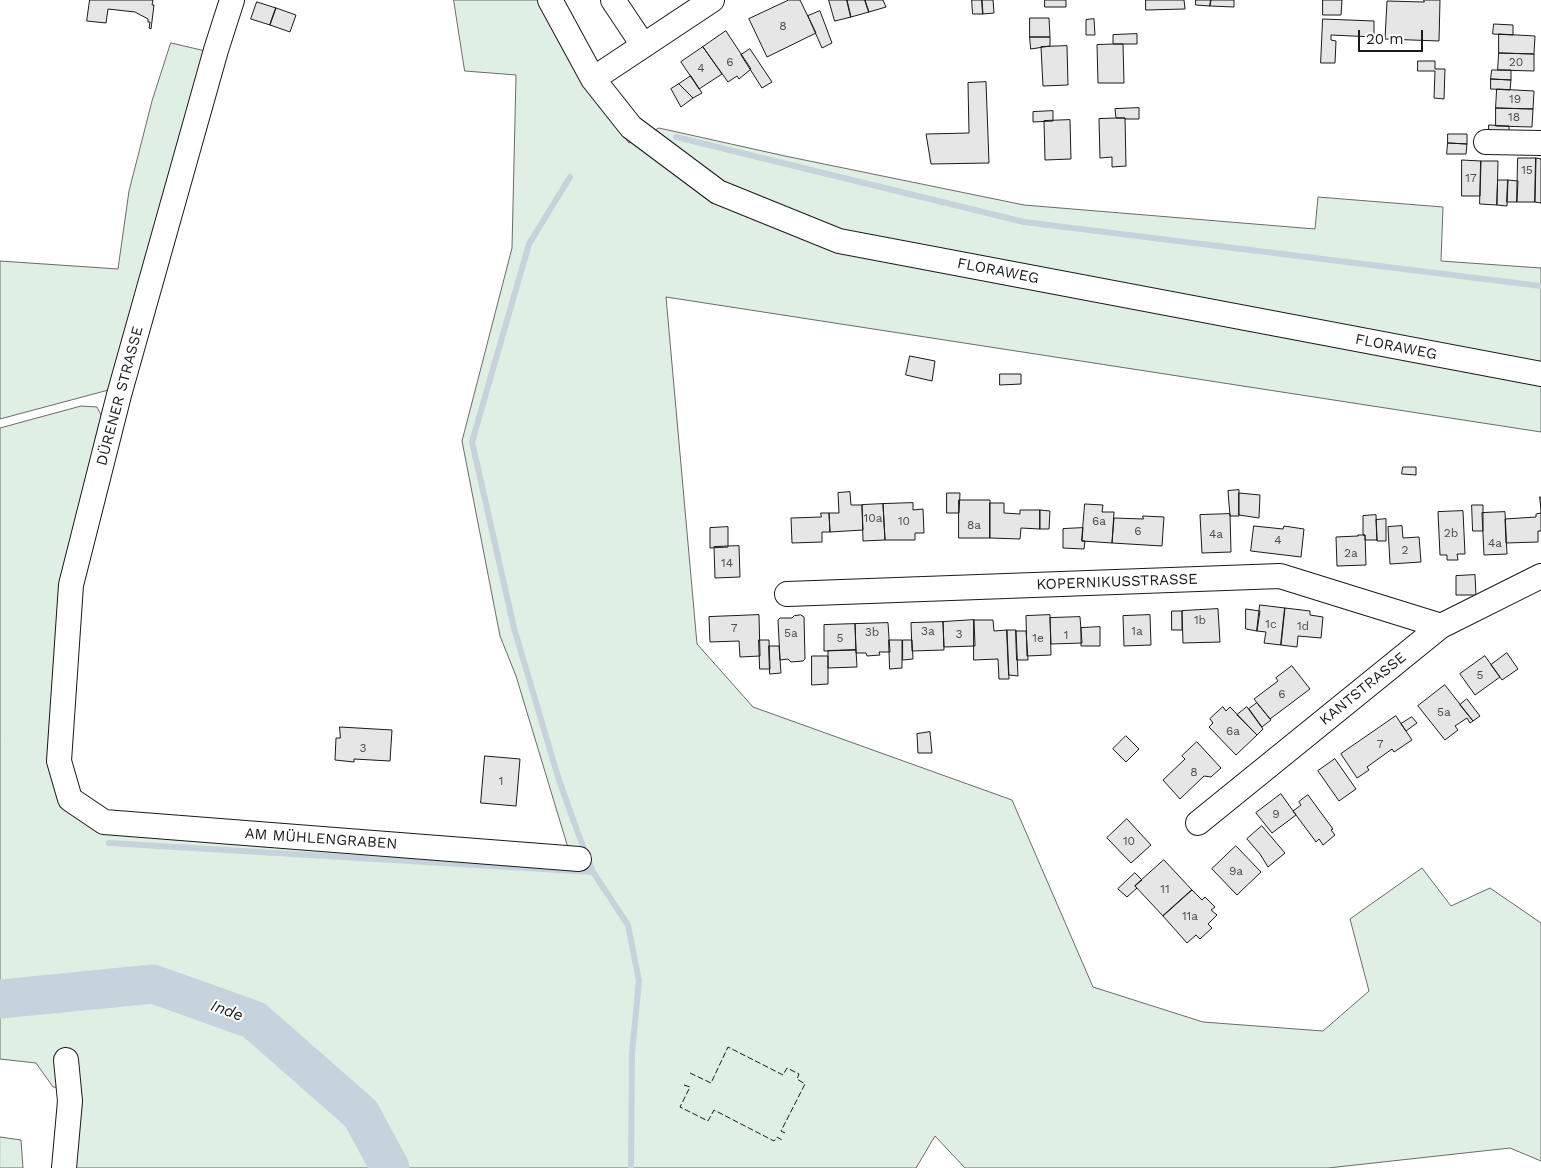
<!DOCTYPE html>
<html>
<head>
<meta charset="utf-8">
<style>
  body { margin:0 }
  #map { position:relative; width:1541px; height:1168px; overflow:hidden; background:#fff; font-family:"Work Sans",sans-serif }
  canvas { display:block }
  .scale { position:absolute; left:1358px; top:30px; width:65px; height:22px; box-sizing:border-box; border:2px solid #1a1a1a; border-top:0; padding-left:6px; font-size:15px; line-height:18px; white-space:nowrap; color:#1a1a1a; -webkit-text-stroke:4px #fff; paint-order:stroke }
</style>
</head>
<body>
<div id="map">
<canvas width="1541" height="1168"></canvas>
<div class="scale">20 m</div>
</div>
<script>
const ctx = document.querySelector('canvas').getContext('2d');
ctx.lineJoin = 'round';
function fillPath(path, color) { ctx.fillStyle = color; ctx.fill(path, 'evenodd'); }
function trace(path, color, width, dash) { ctx.strokeStyle = color; ctx.lineWidth = width; ctx.lineCap = dash ? 'butt' : 'round'; ctx.setLineDash(dash || []); ctx.stroke(path); }
function label(font, color, halo, rows, align = 'center') {
  ctx.font = font + ' "Work Sans",sans-serif'; ctx.lineWidth = 4; ctx.setLineDash([]); ctx.textBaseline = 'middle'; ctx.strokeStyle = halo; ctx.fillStyle = color; for (const [text, x, y, turn = 0] of rows) {
    ctx.save(); ctx.translate(x, y); ctx.rotate((+turn || 0) * Math.PI / 180); ctx.textAlign = isNaN(turn) ? turn : align; if (halo) ctx.strokeText(text, 0, 0); ctx.fillText(text, 0, 0); ctx.restore();
  }
}
const green = new Path2D(`
  M454,0H541L583,80L629,143L659,128L785,156L1024,205L1315,229L1318,197L1443,207L1441,261L1541,268V432L666,297L697,644L753,707L1012,800L1093,987L1203,1022L1323,1031L1369,991L1350,919L1422,868L1451,906L1490,888L1541,923V1161L1510,1148L1328,1168H965L935,1136L916,1168H72L79,1090L53,1087L36,1063L0,1059V428L81,406L97,407L106,425L55,763L102,828L569,851L516,676L500,636L462,441L512,248L516,75L465,71Z
  M171,43L210,52L116,388L0,419V261L118,269L129,191L152,101Z
  M0,1137L21,1140L23,1168H0Z`);
const stream = new Path2D(`
  M676,137L1024,222L1541,286
  M570,177L529,244L472,442L514,628L558,777L579,836L593,872
  M109,843L593,872L628,925L639,981L632,1053L631,1168`);
const river = new Path2D(`
  M0,999L153,984L254,1020L361,1114L390,1168`);
const building = new Path2D(`
  M90,0H153L152,5H154L151,29L149,28L150,22H148V19L135,12L108,9L106,23L87,21Z
  M789,0H800L816,33L767,57L749,19Z
  M829,0H847L851,17L835,21Z
  M847,0H865L869,12L851,17Z
  M865,0H883L886,7L869,12Z
  M972,0H982L983,14H973Z
  M982,0H993L994,13L983,14Z
  M1045,0H1066V7H1045Z
  M1146,0H1184L1185,9L1146,10Z
  M1196,0H1211L1210,6L1196,5Z
  M1211,0H1234V7L1210,6Z
  M1323,0H1342L1341,15H1323Z
  M1424,0H1440L1439,41L1385,39L1387,1L1424,2Z
  M257,2L276,8L270,25L251,19Z
  M276,8L296,15L290,32L270,25Z
  M820,11L832,43L822,48L808,16Z
  M1030,18H1049L1050,37H1030Z
  M1094,19L1095,35H1086V20Z
  M1323,19L1374,21V37L1331,35V40L1336,41L1335,63H1321Z
  M1494,24L1513,25V35L1493,34Z
  M726,31L751,69L739,79L737,76L728,82L703,47Z
  M1137,34V44H1113V35Z
  M1499,34L1535,36L1534,54L1499,53Z
  M1030,37H1050V46L1031,49Z
  M1113,44H1123L1124,83H1098L1097,45Z
  M1067,46L1068,85L1043,86L1041,47Z
  M703,47L722,74L699,89L681,62Z
  M750,49L772,82L762,88L741,55Z
  M1499,53L1534,54V71L1498,70Z
  M1418,61H1435V69H1445L1444,99L1434,98L1435,71H1418Z
  M1492,70H1511V80L1491,79Z
  M691,76L702,93L693,98L679,84Z
  M1491,79L1511,80L1510,90L1491,89Z
  M986,82L989,163L931,164L926,134L969,133L968,83Z
  M679,84L693,98L681,107L671,89Z
  M1497,89L1534,91L1533,109L1496,108Z
  M1139,108V119H1125V118H1116L1115,109Z
  M1496,108L1533,109L1532,127L1496,126Z
  M1053,111V121L1033,122V112Z
  M1116,118H1125L1126,166L1112,167V157L1100,158L1099,119Z
  M1070,120L1071,159L1045,160L1044,121Z
  M1489,125L1509,126V135H1489Z
  M1448,134H1467V144L1448,143Z
  M1448,143L1467,144L1466,154H1447Z
  M1518,158H1536L1535,202H1517Z
  M1536,158L1541,159V203L1535,202Z
  M1462,160L1481,161L1480,196H1462Z
  M1481,161H1498L1497,205L1480,204Z
  M1498,180H1508L1507,206L1497,205Z
  M1508,180L1518,181L1517,202H1507Z
  M910,356L935,361L932,381L906,375Z
  M1000,374H1021V384L1000,385Z
  M1403,467H1416V475L1402,474Z
  M1239,490V516H1230L1228,491Z
  M850,492L851,505H862L863,530L830,532L829,513H839L838,493Z
  M947,493H960L959,513H947Z
  M1239,493L1260,495L1259,518L1239,515Z
  M1540,497H1541V531H1538V542L1506,543L1505,519L1536,517V514L1541,513Z
  M959,500H990V538H959Z
  M913,503V510L923,509L924,533H915V540H885L883,504Z
  M990,503H1004V513L1020,514V510H1040V529L1021,528L1020,539L990,538Z
  M883,504L885,540L863,541L862,505Z
  M1085,504L1103,505L1102,512H1114L1112,543L1082,541Z
  M1472,505H1483V531H1473Z
  M1040,510L1050,511L1049,529H1040Z
  M1463,511L1465,554H1457L1458,560H1447V555H1440L1438,512Z
  M1505,512L1507,554L1484,555L1482,513Z
  M821,513H829L830,532H822V542L792,543L791,518L821,517Z
  M1230,514L1231,552L1202,553L1200,515Z
  M1376,515L1377,540H1365V535H1363V516Z
  M1143,516L1164,517L1162,546L1112,543L1114,518L1143,519Z
  M1386,519V541H1377L1376,520Z
  M1254,526L1283,529L1284,526L1304,529L1301,557L1251,551Z
  M1402,526L1403,538L1419,537L1421,562L1390,564L1388,527Z
  M728,527V547L710,548V528Z
  M1083,528L1082,541H1085L1084,549L1063,548V529Z
  M1358,535H1365L1366,565L1337,566L1336,537L1358,536Z
  M739,546L740,577L715,578L714,547Z
  M1475,575L1476,595H1456V576Z
  M1260,605L1285,608L1281,645L1264,643L1266,632L1257,631Z
  M1285,608L1310,611V615L1323,617L1321,638L1298,636L1297,647L1281,645Z
  M1218,609L1220,642L1183,643L1182,611Z
  M1246,609L1260,611L1257,631L1246,629Z
  M1172,611H1182V630H1172Z
  M759,615L760,656L740,657L739,641L710,642L709,617Z
  M801,615L804,617L805,659L803,661L791,662L788,659L780,660L778,620L780,618H792L794,616Z
  M1050,615L1051,655L1027,656L1026,616Z
  M1150,615L1151,645L1124,646L1123,616Z
  M1080,617L1082,643L1051,644L1050,618Z
  M974,620H993L994,631L1007,630L1009,679H999L998,659L974,660Z
  M974,620L975,646L944,647L943,622Z
  M943,622L944,650L912,651L911,623Z
  M888,623L890,652H879L880,655L867,656L866,653H856L855,624Z
  M855,624L856,650L824,651V625Z
  M1100,627V646H1081V628Z
  M1007,630H1016L1018,676L1009,675Z
  M1016,631H1026L1028,660H1017Z
  M759,640H769L770,669H760Z
  M889,640H902V668L890,669Z
  M903,640H912L913,659L903,660Z
  M769,646H779L781,673L770,674Z
  M856,650L857,667L828,668V651Z
  M1507,653L1518,669L1502,680L1491,665Z
  M812,656H828V684L812,685Z
  M1485,656L1500,677L1475,695L1460,674Z
  M1292,666L1310,689L1270,719L1254,699L1278,681L1276,678Z
  M1445,685L1473,721L1470,723L1467,718L1455,726L1458,730L1445,740L1418,706Z
  M1467,699L1480,716L1473,721L1460,705Z
  M1257,703L1271,720L1262,727L1249,709Z
  M1223,707L1226,711L1230,707L1257,735L1236,755L1209,727L1213,723L1210,719Z
  M1247,707L1263,729L1257,735L1237,715Z
  M1396,716L1412,740L1394,752L1392,749L1367,767L1369,770L1357,778L1341,754Z
  M1412,717L1417,723L1406,731L1401,724Z
  M340,727L392,730L390,761L354,759V762L335,760L336,738H340Z
  M930,732L932,753H918L917,734Z
  M1126,736L1139,749L1126,762L1113,749Z
  M1197,742L1221,768L1211,777L1204,776L1180,799L1163,780L1185,759L1182,756Z
  M485,756L520,759L516,806L481,803Z
  M1335,759L1356,789L1339,801L1318,771Z
  M1281,794L1296,815L1272,833L1256,813Z
  M1308,795L1333,829L1331,830L1335,835L1323,845L1319,839L1316,842L1293,811L1301,805L1299,802Z
  M1127,819L1151,845L1131,863L1107,838Z
  M1262,826L1285,853L1268,867L1260,854L1247,839Z
  M1236,846L1261,872L1237,895L1212,869Z
  M1164,860L1192,890L1163,916L1135,886Z
  M1135,873L1142,880L1135,886L1137,888L1127,897L1118,889Z
  M1192,890L1202,900L1205,897L1215,907L1211,910L1217,915L1208,924L1212,928L1200,939L1196,935L1187,943L1163,916Z`);
const minor = new Path2D(`
  M232,0L216,50L119,395L71,585L59,761L70,799L104,822L579,859
  M550,0L593,79L631,127L718,192L839,241L1541,374
  M613,0L643,45
  M593,79L712,0
  M1486,142L1541,143
  M787,594L1280,576L1441,626
  M1198,823L1441,626L1541,576
  M64,1168L70,1101L66,1060`);
const fence = new Path2D(`
  M690,1073L711,1083L728,1047L783,1075L787,1068L799,1074L797,1079L805,1084L781,1131L785,1133
  M684,1085L690,1087L680,1107L708,1121L714,1110L774,1141L777,1137L782,1140`);
const numberNames = [
  ["8",783,26],
  ["6",730,62],
  ["20",1516,62],
  ["4",701,68],
  ["19",1515,99],
  ["18",1514,117],
  ["15",1527,170],
  ["17",1471,178],
  ["10a",873,518],
  ["10",904,521],
  ["6a",1099,521],
  ["8a",974,525],
  ["6",1138,531],
  ["2b",1451,533],
  ["4a",1216,534],
  ["4",1278,540],
  ["4a",1495,543],
  ["2",1405,550],
  ["2a",1351,553],
  ["14",727,563],
  ["1b",1200,620],
  ["1c",1271,624],
  ["1d",1303,626],
  ["7",734,628],
  ["3a",928,631],
  ["1a",1137,631],
  ["3b",872,632],
  ["5a",791,633],
  ["3",959,634],
  ["1",1066,635],
  ["5",840,638],
  ["1e",1038,638],
  ["5",1480,675],
  ["6",1282,694],
  ["5a",1444,712],
  ["6a",1233,731],
  ["7",1380,744],
  ["3",363,748],
  ["8",1194,772],
  ["1",501,781],
  ["9",1276,814],
  ["10",1129,841],
  ["9a",1236,871],
  ["11",1165,889],
  ["11a",1190,916]
];
const streetNames = [
  ["FLORAWEG",998,271,11],
  ["FLORAWEG",1396,347,11],
  ["DÜRENER STRASSE",120,396,-75],
  ["KOPERNIKUSSTRASSE",1117,582,-2],
  ["KANTSTRASSE",1363,689,-39],
  ["AM MÜHLENGRABEN",321,839,4]
];
const waterNames = [
  ["Inde",227,1011,20]
];
fillPath(green, '#e0efe3');
trace(green, '#6a6a6a', 1);
trace(stream, '#c6d2dc', 6);
trace(river, '#c6d2dc', 39);
fillPath(building, '#e6e6e6');
trace(building, '#1a1a1a', 1);
trace(minor, '#1a1a1a', 26);
trace(minor, '#fff', 24);
trace(fence, '#1a1a1a', 1, [6, 2.5]);
label('12px', '#4d4d4d', null, numberNames);
label('15px', '#1a1a1a', '#fff', streetNames);
label('italic 16px', '#1a1a1a', '#fff', waterNames);
</script>
</body>
</html>
